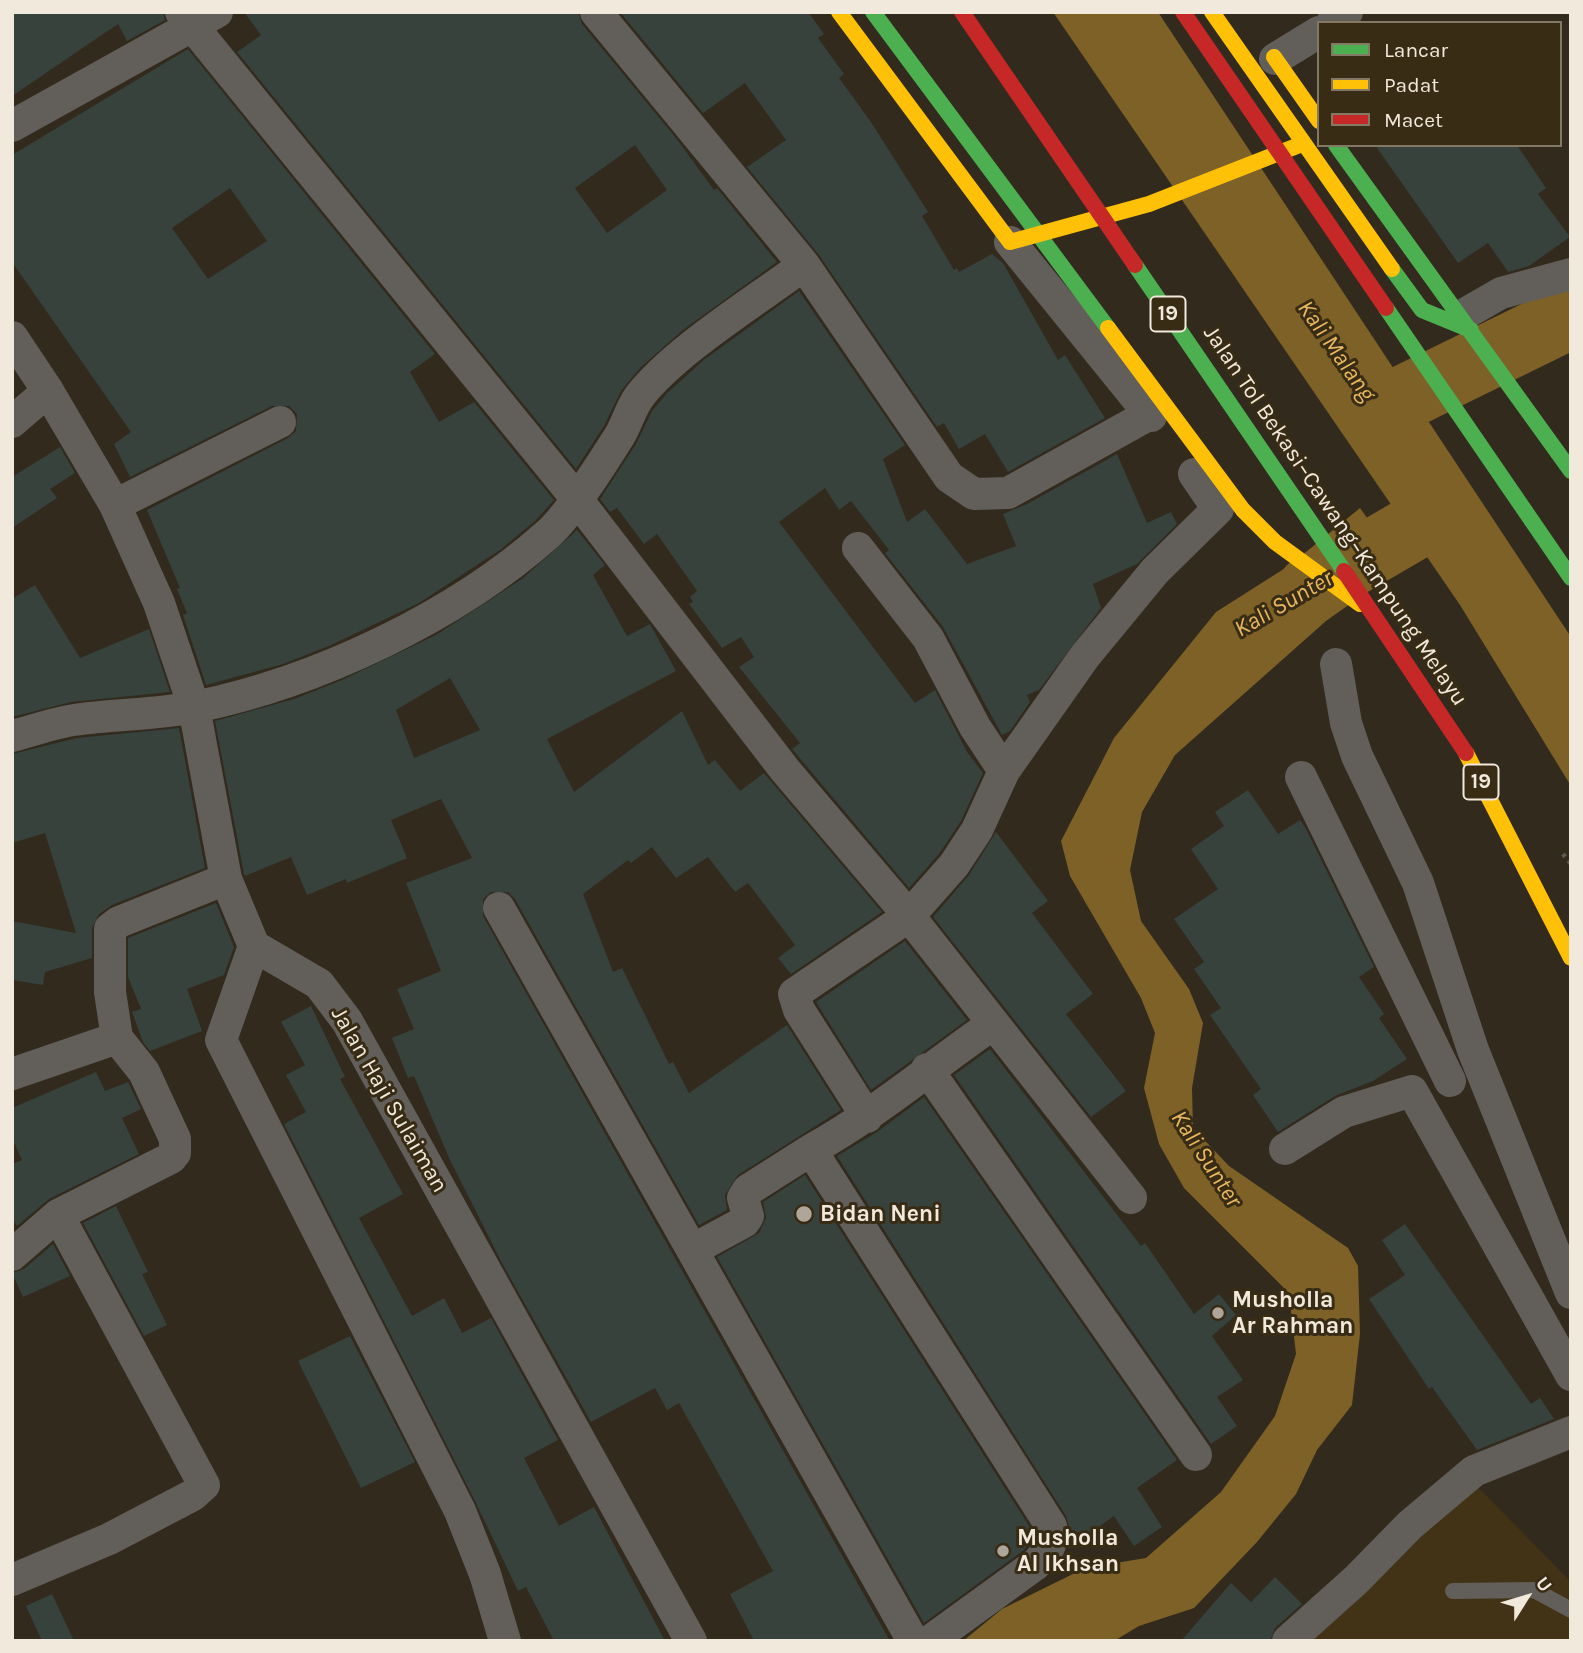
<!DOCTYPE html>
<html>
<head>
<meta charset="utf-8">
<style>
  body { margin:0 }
  #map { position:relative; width:1583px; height:1653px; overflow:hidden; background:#312a1d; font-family:Karla,sans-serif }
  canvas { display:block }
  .frame { position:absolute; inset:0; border:14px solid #f1e9db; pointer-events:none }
  .legend { position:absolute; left:1317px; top:21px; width:245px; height:126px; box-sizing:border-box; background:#392c15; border:2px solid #837864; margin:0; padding:9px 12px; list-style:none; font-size:21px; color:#f1e9db }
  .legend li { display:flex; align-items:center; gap:14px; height:35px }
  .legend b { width:35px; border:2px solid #837864 }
  .north { position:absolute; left:1492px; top:1562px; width:70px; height:70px; -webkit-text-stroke:5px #392c15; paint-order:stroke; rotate:53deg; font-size:19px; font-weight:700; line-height:28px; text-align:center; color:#f1e9db }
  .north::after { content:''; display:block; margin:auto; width:24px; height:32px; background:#f1e9db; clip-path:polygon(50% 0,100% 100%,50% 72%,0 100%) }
</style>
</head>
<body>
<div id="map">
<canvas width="1583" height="1653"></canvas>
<div class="frame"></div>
<ul class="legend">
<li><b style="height:9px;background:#4caf50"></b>Lancar</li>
<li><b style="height:9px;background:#ffc107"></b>Padat</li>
<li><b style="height:9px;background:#c62828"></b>Macet</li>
</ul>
<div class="north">U</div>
</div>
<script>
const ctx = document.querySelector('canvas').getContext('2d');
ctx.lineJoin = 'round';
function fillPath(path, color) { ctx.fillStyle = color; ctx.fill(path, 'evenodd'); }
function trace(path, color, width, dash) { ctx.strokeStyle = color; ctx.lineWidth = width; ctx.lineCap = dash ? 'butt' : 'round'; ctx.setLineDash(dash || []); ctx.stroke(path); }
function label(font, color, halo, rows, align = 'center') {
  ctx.font = font + ' Karla,sans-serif'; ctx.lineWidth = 6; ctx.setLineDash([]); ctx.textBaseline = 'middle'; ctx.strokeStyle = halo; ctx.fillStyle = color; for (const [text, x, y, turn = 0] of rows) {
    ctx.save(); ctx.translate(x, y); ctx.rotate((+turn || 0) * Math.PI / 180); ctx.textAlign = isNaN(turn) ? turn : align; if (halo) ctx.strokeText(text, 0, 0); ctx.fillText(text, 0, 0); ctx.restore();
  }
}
const built = new Path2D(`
  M1471,1480L1571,1582V1641H1290Z`);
const water = new Path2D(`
  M1053,12H1158L1571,637V786L1460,605Z
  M1360,508L1402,567L1326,621L1175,755L1142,812L1130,870L1141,921L1189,989L1203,1023L1192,1088L1193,1128L1229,1166L1348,1248L1358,1266L1360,1334L1352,1405L1317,1450L1296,1494L1257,1542L1194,1608L1139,1626L1114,1641H963L1002,1609L1085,1568L1146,1558L1221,1492L1275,1416L1296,1354L1289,1293L1184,1188L1159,1144L1144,1088L1155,1033L1141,998L1070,876L1061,841L1114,738L1216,612L1290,565Z`);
const river = new Path2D(`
  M1379,410L1571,316
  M1310,588L1446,509`);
const building = new Path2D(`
  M12,12H163L165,20L127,41L118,24L12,96Z
  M244,12H578L582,24L676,138L714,190L717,188L777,262L683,330L641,367L621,391L604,426L576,469L237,52L261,35ZM635,145L667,190L607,233L575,188Z
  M620,12H808L824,34L818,38L844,74L839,78L871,122L928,212L922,216L954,270L957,268L959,272L992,254L1003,263L1058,360L1065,355L1105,418L1008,472L985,434L959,449L944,423L937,427L819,255L747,167L786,140L745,83L703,113Z
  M188,49L435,354L410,372L439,422L474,402L554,500L536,520L500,550L419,603L329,646L283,664L206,685L183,615L187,613L177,589L180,588L147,510L288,438L296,431L297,414L289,406H272L130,477L114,444L131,432L12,262V155ZM230,188L267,241L208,279L172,228Z
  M1375,145H1517L1546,188L1538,194L1570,237L1529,266L1508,272L1488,243L1458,263Z
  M799,291L905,445L883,459L907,522L925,509L967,564L1016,546L1003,514L1027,504L1117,454L1147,523L1171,512L1177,524L1137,564L1093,584L1101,608L1039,690L1027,695L1030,702L1010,731L1002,735L943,627L885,553L889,550L851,501L839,510L825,488L779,522L915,703L935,690L967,752L983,773L961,821L939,854L909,888L792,749L800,743L739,667L754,657L741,637L722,648L689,604L693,602L690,597L697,591L657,534L644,544L617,508L610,512L600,499L636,444L652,411L667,393L705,359Z
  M60,447L75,473L50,489L57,498L12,528V477Z
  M577,530L605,565L593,575L627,636L650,624L676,671L547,739L574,792L682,711L708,765L715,760L740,791L764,773L882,912L791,974L778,958L795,945L748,883L735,892L708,857L676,878L652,847L631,863L628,860L583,894L613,972L622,968L669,1064L673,1062L689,1093L787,1025L841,1110L738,1175L725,1195L727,1210L699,1225L515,899L508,892H491L483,899V916L890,1641H754L730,1594L773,1571L679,1403L667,1410L655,1388L591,1422L502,1263L450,1160L414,1076L408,1078L392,1038L414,1029L397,989L441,971L406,883L472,858L441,799L391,820L407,858L347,883L346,879L307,895L291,857L245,876L244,874L215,721L294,699L342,680L436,635L522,579ZM450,678L480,730L414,758L396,710Z
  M35,585L80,658L149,629L170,692L71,702L12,717V599Z
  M179,728L205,868L112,905L99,914L92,928V958L45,972L43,985L12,980V921L76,933L45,833L12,843V754L77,738Z
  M1248,790L1278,834L1300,820L1306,829L1374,967L1359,977L1384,1014L1379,1018L1407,1059L1373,1081L1335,1096L1278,1132L1253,1095L1261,1089L1210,1015L1221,1008L1194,969L1204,962L1174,919L1218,889L1191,849L1224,826L1215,812Z
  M996,832L1048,901L1032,913L1093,994L1066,1014L1126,1091L1091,1117L933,917L969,875Z
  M216,903L234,947L224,975L187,989L202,1031L150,1051L143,1042L132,1012L141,1009L128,977V938Z
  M905,941L967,1020L871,1090L816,1002Z
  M311,1006L345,1077L340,1079L403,1194L359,1218L412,1316L444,1298L462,1333L491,1318L558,1440L524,1458L559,1526L594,1507L665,1641H554L526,1587L518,1591L476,1503L284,1124L306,1112L286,1075L305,1065L281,1022Z
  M990,1049L1141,1246L1145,1243L1194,1314L1219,1294L1236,1315L1212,1336L1243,1380L1217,1397L1237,1426L1211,1444L954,1075Z
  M96,1072L105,1091L128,1082L141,1109L122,1118L139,1154L49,1199L17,1226L12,1217V1164L22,1160L12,1138V1108Z
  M924,1097L1177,1460L1137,1488L1162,1527L1134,1546L1114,1516L1079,1541L1070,1530L1066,1516L837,1156L877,1132Z
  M805,1175L1033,1532L1032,1539L1024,1550L924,1623L717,1257L759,1233L766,1218L763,1202Z
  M116,1206L148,1272L142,1274L167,1325L144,1336L83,1223Z
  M1405,1224L1531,1404L1540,1398L1554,1419L1477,1450L1432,1387L1429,1389L1369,1299L1405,1275L1382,1240Z
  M53,1244L70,1276L23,1297L12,1273L24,1269Z
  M350,1336L415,1462L361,1488L298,1361Z
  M1275,1577L1302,1604L1275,1628L1270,1641H1181L1231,1583L1251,1602Z
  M52,1594L74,1641H42L26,1606Z`);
const path = new Path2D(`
  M1563,854L1571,864`);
const lane = new Path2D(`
  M1453,1591L1534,1590L1571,1610`);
const street = new Path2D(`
  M181,12L576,498L785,770L909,916L1131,1198
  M596,12L804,265L949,477L974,494L1008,493L1150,414
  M1332,23L1347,12
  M1275,59L1319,32
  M12,126L217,12
  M1010,242L1151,416
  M1461,316L1501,293L1571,274
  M12,337L48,391L115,505L159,603L194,707L226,879L254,946L319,984L347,1021L691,1641
  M12,422L48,391
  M115,505L280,422
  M858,548L928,638L975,727L1004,771
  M1336,664L1346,723L1357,756L1418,883L1473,1050L1571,1293
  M12,736C32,731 53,723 74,720C114,714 155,715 195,707C317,682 455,617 548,534C571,513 603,462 620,435C627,423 631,408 639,397C673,352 757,300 804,265
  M1301,777L1450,1081
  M499,908L913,1641
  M254,946L221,1040L460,1511L485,1574L505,1641
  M927,1069L1196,1455
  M12,1074L117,1038
  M867,1117L799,1010L794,994L909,916L954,865L977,830L1004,771L1085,656L1155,571L1218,509L1194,474
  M1285,1149L1344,1112L1412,1091L1571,1375
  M692,1250L744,1222L748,1216L743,1198L748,1190L811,1150
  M12,1255L58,1215L171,1158L175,1153V1139L144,1072L117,1038L110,992V929L119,922L226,879
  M12,1580L109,1539L193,1495L204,1485L58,1215
  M930,1641L1036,1564C1048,1551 1054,1544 1051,1526L811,1150C876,1114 932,1066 993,1024
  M1288,1641L1356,1580L1410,1525L1474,1471L1571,1432`);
const fast = new Path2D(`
  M873,12L1108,328
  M1336,145L1571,471
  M1135,265L1344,571
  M1392,269L1422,310L1471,330
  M1386,308L1571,578`);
const slow = new Path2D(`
  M839,12L1010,242L1149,204L1302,144
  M1212,12L1392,269
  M1274,57L1319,121
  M1108,328L1243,510L1275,542L1360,604
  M1466,753L1571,958`);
const jam = new Path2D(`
  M962,12L1135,265
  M1183,12L1386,308
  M1344,571L1466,753`);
const markers = [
  [804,1214,9,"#aea698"],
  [1218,1313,7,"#aea698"],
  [1003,1551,7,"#aea698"]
];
const shields = [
  [1168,314,35],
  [1481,782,35]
];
const shieldNames = [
  ["19",1168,314],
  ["19",1481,782]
];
const streetNames = [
  ["Jalan Tol Bekasi–Cawang–Kampung Melayu",1335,516,56],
  ["Jalan Haji Sulaiman",389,1100,60]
];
const poiNames = [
  ["Bidan Neni",820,1214],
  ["Musholla",1232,1300],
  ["Ar Rahman",1232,1326],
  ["Musholla",1017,1538],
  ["Al Ikhsan",1017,1564]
];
const waterNames = [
  ["Kali Malang",1336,351,55],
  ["Kali Sunter",1284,604,-30],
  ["Kali Sunter",1206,1159,57]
];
fillPath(built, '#423317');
fillPath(water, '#7e6126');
trace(river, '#7e6126', 65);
fillPath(building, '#37423d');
trace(path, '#5d5a53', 4.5, [3.5, 5]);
trace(lane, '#625e59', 16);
trace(street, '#625e59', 32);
trace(fast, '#4caf50', 16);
trace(slow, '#ffc107', 16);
trace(jam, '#c62828', 16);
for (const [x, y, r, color] of markers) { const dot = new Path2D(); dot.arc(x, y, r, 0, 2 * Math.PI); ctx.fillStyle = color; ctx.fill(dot); trace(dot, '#392c15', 2.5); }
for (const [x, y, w] of shields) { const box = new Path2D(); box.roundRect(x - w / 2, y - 17.5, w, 35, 5); ctx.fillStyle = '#392c15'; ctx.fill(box); trace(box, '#f1e9db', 2); }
label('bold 21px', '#f1e9db', null, shieldNames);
label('23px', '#f1e9db', '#392c15', streetNames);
label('bold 23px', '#f1e9db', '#392c15', poiNames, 'left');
label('italic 24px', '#e8b860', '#392c15', waterNames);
</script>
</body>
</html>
